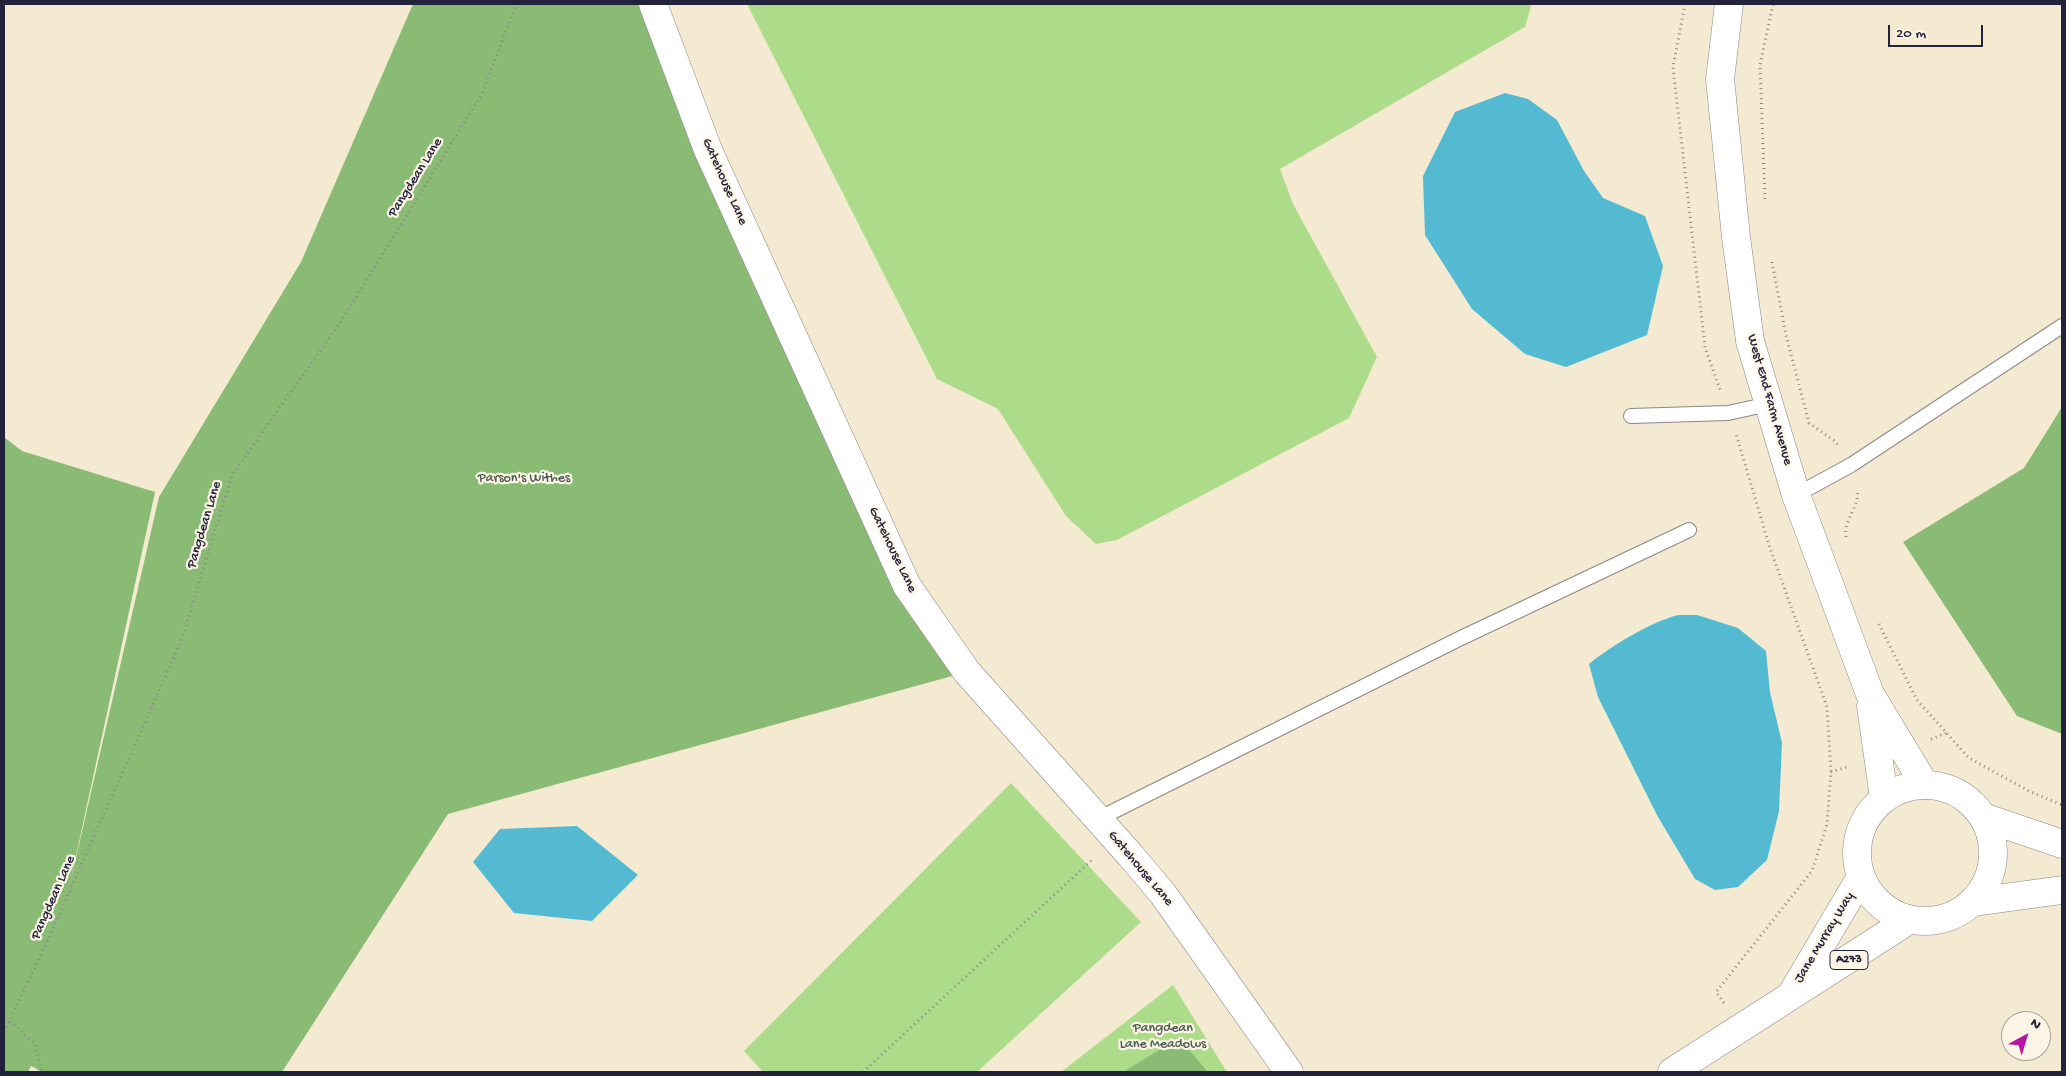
<!DOCTYPE html>
<html>
<head>
<meta charset="utf-8">
<style>
  body { margin:0 }
  #map { position:relative; width:2066px; height:1076px; overflow:hidden; background:#f4ead1; font-family:"Gochi Hand",sans-serif }
  canvas { display:block }
  .frame { position:absolute; inset:0; border:5px solid #22223b; pointer-events:none }
  .north { position:absolute; left:2001px; top:1011px; width:50px; height:50px; box-sizing:border-box; background:#fcf5e5; border:1px solid #a5a1a1; border-radius:50%; rotate:39deg; font-size:14px; font-weight:700; line-height:20px; text-align:center; color:#22223b }
  .north::after { content:''; display:block; margin:auto; width:18px; height:22px; background:#b5179e; clip-path:polygon(50% 0,100% 100%,50% 72%,0 100%) }
  .scale { position:absolute; left:1888px; top:25px; width:95px; height:22px; box-sizing:border-box; border:2px solid #22223b; border-top:0; padding-left:6px; font-size:15px; line-height:18px; white-space:nowrap; color:#22223b; -webkit-text-stroke:4px #fcf5e5; paint-order:stroke }
</style>
</head>
<body>
<div id="map">
<canvas width="2066" height="1076"></canvas>
<div class="frame"></div>
<div class="north">N</div>
<div class="scale">20 m</div>
</div>
<script>
const ctx = document.querySelector('canvas').getContext('2d');
ctx.lineJoin = 'round';
function fillPath(path, color) { ctx.fillStyle = color; ctx.fill(path, 'evenodd'); }
function trace(path, color, width, dash) { ctx.strokeStyle = color; ctx.lineWidth = width; ctx.lineCap = dash ? 'butt' : 'round'; ctx.setLineDash(dash || []); ctx.stroke(path); }
function label(font, color, halo, rows, align = 'center') {
  ctx.font = font + ' "Gochi Hand",sans-serif'; ctx.lineWidth = 4.5; ctx.setLineDash([]); ctx.textBaseline = 'middle'; ctx.strokeStyle = halo; ctx.fillStyle = color; for (const [text, x, y, turn = 0] of rows) {
    ctx.save(); ctx.translate(x, y); ctx.rotate((+turn || 0) * Math.PI / 180); ctx.textAlign = isNaN(turn) ? turn : align; if (halo) ctx.strokeText(text, 0, 0); ctx.fillText(text, 0, 0); ctx.restore();
  }
}
const green = new Path2D(`
  M747,4H1530L1531,6L1525,27L1280,169L1293,204L1377,357L1349,418L1117,540L1096,544L1066,516L998,409L937,379Z
  M1011,783L1141,922L977,1072H763L744,1051Z
  M1173,985L1227,1072H1061Z`);
const forest = new Path2D(`
  M413,4H653L907,586L967,672L448,814L282,1072H42L31,1066L28,1072H4V437L22,451L155,492L69,888L159,497L301,262Z
  M2062,407V734L2017,716L1903,542L2024,468Z
  M1179,1038L1208,1072H1123Z`);
const water = new Path2D(`
  M1505,93L1528,99L1557,120L1584,171L1603,198L1645,216L1663,266L1647,335L1566,367L1525,354L1472,309L1425,235L1423,176L1455,112Z
  M1678,615H1697L1738,628L1766,651L1770,692L1782,743L1779,811L1767,860L1738,887L1715,890L1695,879L1658,817L1598,697L1589,664C1611,646 1651,622 1678,615Z
  M577,826L638,875L592,921L514,913L473,862L500,829Z`);
const path = new Path2D(`
  M1685,4L1673,67L1705,347L1720,390
  M1765,199L1760,65L1773,4
  M1772,262L1786,335L1809,423L1836,442L1839,447
  M1846,537C1843,519 1861,506 1857,489
  M1879,624L1917,700L1969,758L2029,791L2062,805
  M1931,739L1946,733
  M1831,772L1850,766
  M1724,1003L1716,992L1812,871L1827,824L1831,772L1827,707L1770,548L1736,434
  M10,1021L35,1044L42,1072
  M4,1032L47,942L182,639L232,475L340,323L482,94L516,4
  M863,1072L1093,859`);
const lane = new Path2D(`
  M1631,416L1728,413L1769,404
  M1796,495L1851,465L2062,326
  M1098,819L1461,638L1689,530`);
const street = new Path2D(`
  M653,4L708,150L907,586L967,672L1131,856L1163,894L1289,1072`);
const secondary = new Path2D(`
  M1729,4L1720,79L1736,237L1750,341L1796,495L1870,694L1925,785
  M1871,706L1884,798`);
const primary = new Path2D(`
  M1857 853a68 68 0 1 1 136 0a68 68 0 1 1-136 0Z
  M1983,817L2062,844
  M1974,902L2062,890
  M1793,992L1861,877
  M1672,1072L1909,920`);
const shields = [
  [1849,960,38]
];
const shieldNames = [
  ["A273",1849,960]
];
const streetNames = [
  ["Pangdean Lane",416,178,-58],
  ["Gatehouse Lane",724,182,66],
  ["West End Farm Avenue",1769,400,74],
  ["Pangdean Lane",205,525,-73],
  ["Gatehouse Lane",892,550,64],
  ["Gatehouse Lane",1140,869,50],
  ["Pangdean Lane",54,898,-66],
  ["Jane Murray Way",1825,938,-59]
];
const parkNames = [
  ["Parson's Withes",524,479],
  ["Pangdean",1163,1029],
  ["Lane Meadows",1163,1045]
];
fillPath(green, '#acdb89');
fillPath(forest, '#89bb75');
fillPath(water, '#53bad1');
trace(lane, '#8b8686', 16);
trace(street, '#8b8686', 29);
trace(secondary, '#8b8686', 29);
trace(primary, '#8b8686', 29);
trace(path, '#8b8686', 3, [1, 4]);
trace(lane, '#fff', 14);
trace(street, '#fff', 28);
trace(secondary, '#fff', 28);
trace(primary, '#fff', 28);
for (const [x, y, w] of shields) { const box = new Path2D(); box.roundRect(x - w / 2, y - 9.5, w, 19, 4); ctx.fillStyle = '#fcf5e5'; ctx.fill(box); trace(box, '#22223b', 1); }
label('bold 12px', '#22223b', null, shieldNames);
label('14px', '#22223b', '#fcf5e5', streetNames);
label('14px', '#4b5a52', '#fcf5e5', parkNames);
</script>
</body>
</html>
